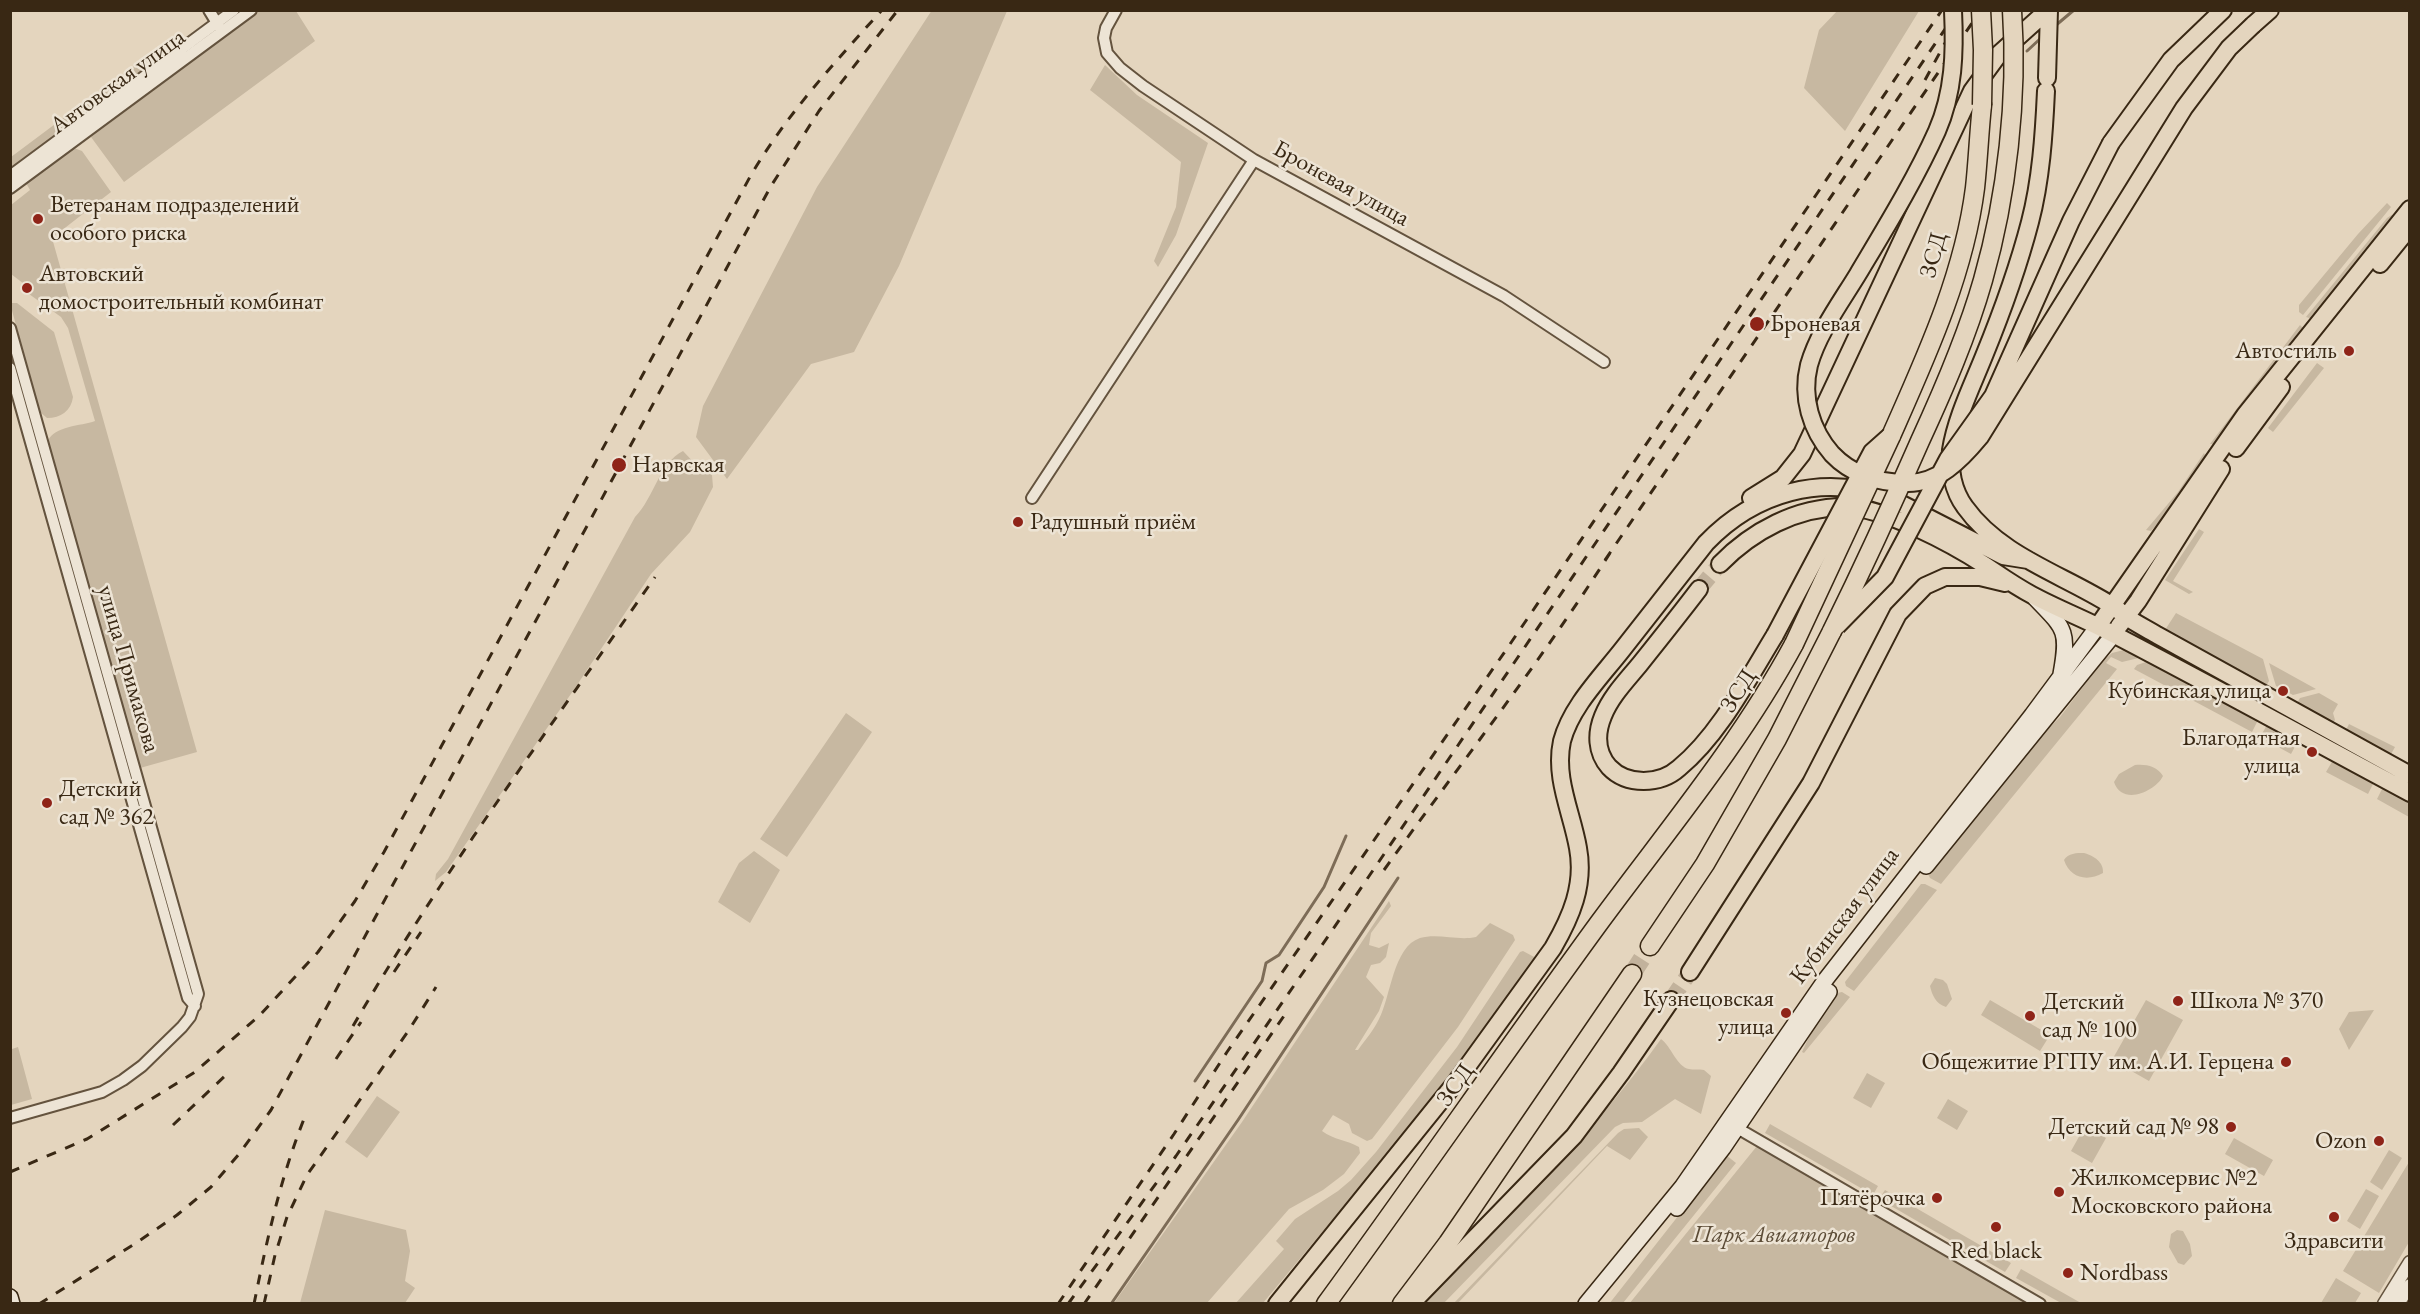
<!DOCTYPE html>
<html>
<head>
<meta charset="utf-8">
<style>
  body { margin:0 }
  #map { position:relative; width:2420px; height:1314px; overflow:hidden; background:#e4d5be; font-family:"EB Garamond",serif }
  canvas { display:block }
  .frame { position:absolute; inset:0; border:12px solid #392814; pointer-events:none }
</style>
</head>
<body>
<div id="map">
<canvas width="2420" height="1314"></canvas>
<div class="frame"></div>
</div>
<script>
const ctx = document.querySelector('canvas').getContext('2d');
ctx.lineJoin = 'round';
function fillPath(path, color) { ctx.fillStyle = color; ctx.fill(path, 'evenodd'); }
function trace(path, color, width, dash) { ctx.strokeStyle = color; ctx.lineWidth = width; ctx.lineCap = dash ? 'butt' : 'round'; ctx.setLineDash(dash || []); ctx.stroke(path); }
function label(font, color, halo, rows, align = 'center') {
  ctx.font = font + ' "EB Garamond",serif'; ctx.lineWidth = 5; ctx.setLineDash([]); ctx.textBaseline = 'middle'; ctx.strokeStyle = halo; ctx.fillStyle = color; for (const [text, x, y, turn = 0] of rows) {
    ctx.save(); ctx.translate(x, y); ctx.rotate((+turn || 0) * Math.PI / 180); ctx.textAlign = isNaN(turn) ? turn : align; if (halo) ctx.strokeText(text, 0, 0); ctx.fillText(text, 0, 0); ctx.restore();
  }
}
const green = new Path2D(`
  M932,10L1007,11L899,266L854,352L811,364L727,479L696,437L703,406L817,187Z
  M1838,10L1919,11L1845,131L1804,88L1819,30Z
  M259,11H296L315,41L124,182L91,137Z
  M137,64L142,71L102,99L97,93Z
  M1105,65L1137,95L1208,143L1176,235L1158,267L1154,261L1176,207L1181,162L1090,90Z
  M90,98L95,105L11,168V157Z
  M74,148L82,151L111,192L52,238L197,752L140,768L48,441C54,426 81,426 95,421L68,328L61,317L29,294L32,290L11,274V205L30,190L26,183Z
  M2387,203L2391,207L2303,315L2299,312V305L2358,234Z
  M2393,214L2381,234L2312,319L2306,317L2387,218Z
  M12,303H17L54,332L73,397C71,411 61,418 47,418L40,412L11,307Z
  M2300,325L2304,329L2216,444H2210Z
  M2317,363L2324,368L2273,432L2268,428Z
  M683,451L698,467L712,475L713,487L690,532L651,574L573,691L446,872L435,881L436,874L448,859L635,517C654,498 659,463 683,451Z
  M2204,453L2207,459L2182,495L2151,531L2146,530L2178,492Z
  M2199,529L2204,532L2173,581L2193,592L2189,594L2165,580Z
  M2176,613L2263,659L2269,681L2266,686L2165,630Z
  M2124,650L2129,651L2143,657L2122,662L2111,657L2106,663L2117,669L1941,884L1930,878L1928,874L2028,749L2060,717L2102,662L2112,653Z
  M2149,661L2258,720L2252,732L2134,669L2137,665Z
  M2269,663L2316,689L2293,695L2276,686Z
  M2319,693L2338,704L2333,713L2335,720L2332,725L2297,703L2300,698Z
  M846,713L872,732L787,857L760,839Z
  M2349,724L2395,747L2390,756L2345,732Z
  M2267,725L2298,741L2291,754L2260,737Z
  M2333,760L2374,782L2368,794L2326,772Z
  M2135,765C2146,764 2157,766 2163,776C2155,792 2122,806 2114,782L2119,774Z
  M2383,787L2409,802V817L2377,799Z
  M754,851L780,870L750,923L718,902L739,863Z
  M2084,853C2094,856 2104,862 2103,873C2087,882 2070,878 2064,860C2068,853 2077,853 2084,853Z
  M1921,884H1925L1937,890L1854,991L1846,986L1845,982Z
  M1389,901L1391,906L1371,933L1369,945L1379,948L1389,943L1386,957L1380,963L1371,965L1366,977L1384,997L1379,1011L1355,1050H1358C1365,1040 1374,1030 1379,1019C1391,996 1393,947 1420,938C1438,933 1458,941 1476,937L1490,923L1513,935L1515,940L1458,1027L1372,1139L1367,1141L1352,1133L1349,1124L1333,1115L1322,1131C1334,1140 1347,1140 1359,1147L1360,1153L1344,1174L1323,1190L1289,1209L1207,1303H1114L1242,1122Z
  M1523,951L1536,958L1433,1099L1263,1303L1235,1304L1284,1249L1276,1241L1295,1219L1338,1191L1351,1180L1376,1152L1457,1047L1520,952Z
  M1935,978L1943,980L1947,984L1952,999L1946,1007C1936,1004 1932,995 1930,986Z
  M1842,992L1850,997L1804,1053L1802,1052L1815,1024L1837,993Z
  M1990,1000L2050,1035L2040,1051L1981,1015Z
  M2146,1000L2183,1020L2149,1081L2112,1060Z
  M2374,1010L2349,1050L2339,1029L2349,1012Z
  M1661,1039C1671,1046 1677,1067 1689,1069C1693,1070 1699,1069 1704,1070L1711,1076L1701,1114L1675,1099L1642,1122L1623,1123L1615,1127L1444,1303L1421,1304C1505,1219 1591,1137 1661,1039Z
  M10,1046L12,1049L18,1047L32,1099L11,1105Z
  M1867,1073L1885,1083L1871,1108L1853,1098Z
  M377,1096L400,1112L367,1158L345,1142Z
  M1948,1099L1968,1111L1957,1130L1937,1118Z
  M1770,1124L1878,1186L1873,1195L1765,1133Z
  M2085,1126L2106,1138L2092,1163L2071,1151Z
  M1639,1128L1648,1137L1630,1160L1607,1146L1458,1303H1454L1618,1133L1624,1129Z
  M2234,1138L2273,1160L2264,1176L2225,1154Z
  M1757,1146L2030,1303L1629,1304Z
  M2389,1150L2402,1158L2382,1190L2370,1182Z
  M1726,1155L1736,1163L1623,1303L1609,1304Z
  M2409,1162V1242L2379,1293L2343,1271Z
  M2366,1189L2379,1196L2360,1229L2347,1221Z
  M1885,1190L2011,1263L2005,1272L1879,1199Z
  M325,1210L406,1230L410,1251L405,1281L415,1288L405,1303H300Z
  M2177,1230L2183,1231L2190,1244L2192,1256L2184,1265L2178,1263L2169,1247L2171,1234Z
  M2021,1269L2081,1303H2061L2016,1278Z
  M2336,1278L2361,1293L2355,1303H2321Z`);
const stream = new Path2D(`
  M2055,26L2074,10
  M2027,51L2041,38
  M1195,1081L1262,981L1266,963L1279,955L1324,887L1346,836
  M1111,1304L1238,1120L1398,878`);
const primaryTunnel = new Path2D(`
  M1699,589L1720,564
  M1671,1000L1690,972`);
const motorwayTunnel = new Path2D(`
  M1632,974L1650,946`);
const minor = new Path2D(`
  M209,10L220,28
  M1116,10L1106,28L1104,38L1107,53L1120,68L1143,86L1254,160L1504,296L1604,362
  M10,176L234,10
  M10,188L251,10
  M10,328L198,994L190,1017L182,1027L142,1066L123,1080L102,1092L10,1118
  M10,368L188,998L195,1006
  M1032,498L1254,160
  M1732,1125L2040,1304`);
const tertiary = new Path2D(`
  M2384,1304L2410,1262
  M2398,1304L2410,1285`);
const secondary = new Path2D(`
  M2035,598C2065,629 2069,630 2061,674
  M1926,866L2114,634
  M1677,1208L1723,1148L1829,992
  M10,1297L12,1304
  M1586,1304L1682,1187L1826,979L2032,715L2098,626`);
const primary = new Path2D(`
  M2253,25L2270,10
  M2047,78L2049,10
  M2046,91C2044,134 2041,180 2030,222C2018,268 2002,312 1984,356C1972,386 1956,418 1951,450C1949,469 1953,491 1965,507C2000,556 2062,574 2111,605C2117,608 2121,613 2125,616C2135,623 2147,629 2157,635L2410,775
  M2111,143L2171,60L2223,10
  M2380,264L2410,227
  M2236,448L2281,387
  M1751,498L1783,478L1802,454L1972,91L1999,54L2048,10
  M1720,564C1752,531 1797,507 1844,507C1884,507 1952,544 1986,566C2001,576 2015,586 2032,595C2058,609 2087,620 2113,634C2213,686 2311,740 2410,793
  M1699,589C1680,614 1660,639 1640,664C1627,680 1611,696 1603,716C1596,733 1596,752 1609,767C1627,786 1660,785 1679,768C1719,735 1748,679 1775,635
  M2098,626L2245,415L2410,209
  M2119,626L2138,601L2221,469
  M1690,972L1811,783L1898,614L1925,586L1945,577H1980L2005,583
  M1277,1304L1456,1082L1553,948C1571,917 1585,885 1578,848C1572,813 1554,778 1562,741C1571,707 1600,678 1622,650C1650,614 1678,579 1706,543C1755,492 1821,474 1888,497L2003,556L2028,560
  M1411,1304L1574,1136L1621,1073L1671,1000`);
const motorway = new Path2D(`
  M1891,436C1926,357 1964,275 1975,188C1978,161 1979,133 1982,105
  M1650,946L1705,864L1777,739L1832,631
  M1326,1304C1418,1178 1507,1049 1599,923C1666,832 1740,744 1794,644
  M1402,1304L1448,1243L1632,974`);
const rail = new Path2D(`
  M1925,80L1945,43
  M1605,560L1981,10
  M1384,870C1460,764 1540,663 1610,553
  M394,972L421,932
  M353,1026C444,870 552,725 655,577
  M336,1059L361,1022
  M173,1125L226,1075
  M10,1172L87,1139L195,1072L260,1015L318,952L355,901L384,852L751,175C787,114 835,62 882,10
  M39,1304L136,1243L177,1215L211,1187L239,1154L271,1110L771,186L819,111L898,10
  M254,1304C267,1239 281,1175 306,1114
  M264,1304L275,1255L287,1217L307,1175L409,1030L436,987
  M1058,1304L1174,1134L1227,1052L1506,650L1942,10
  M1068,1304L1176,1156L1329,935L1958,10
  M1084,1304L1286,1013`);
const primaryBridge = new Path2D(`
  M1953,10C1955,52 1954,92 1937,131C1915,180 1886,227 1858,274C1841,302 1818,333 1809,365C1801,397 1811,430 1832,454C1851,474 1878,483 1906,483C1938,484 1961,460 1980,437L2184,108L2229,48L2253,25
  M1837,626L1885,577L1948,459L1993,396L2071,221L2111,143
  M1775,635L1872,452L1890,436`);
const motorwayBridge = new Path2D(`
  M1981,10L1983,50L1982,105
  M1832,631C1863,568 1892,505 1920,441C1944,389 1967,336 1983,280C2007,196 2018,98 2012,10
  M1794,644L1891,436`);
const markers = [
  [38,219,6,"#8f2418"],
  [27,288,6,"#8f2418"],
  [1757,324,8,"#8f2418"],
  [2349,351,6,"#8f2418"],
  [619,465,8,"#8f2418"],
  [1018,522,6,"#8f2418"],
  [2283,691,6,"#8f2418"],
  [2312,752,6,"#8f2418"],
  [47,803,6,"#8f2418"],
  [2178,1001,6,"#8f2418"],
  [1786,1013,6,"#8f2418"],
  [2030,1016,6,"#8f2418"],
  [2286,1062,6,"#8f2418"],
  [2231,1127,6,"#8f2418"],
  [2379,1141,6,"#8f2418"],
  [2059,1192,6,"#8f2418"],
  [1937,1198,6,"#8f2418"],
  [2334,1217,6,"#8f2418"],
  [1996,1227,6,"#8f2418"],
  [2068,1273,6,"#8f2418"]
];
const streetNames = [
  ["Автовская улица",118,82,-36],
  ["Броневая улица",1341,184,29],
  ["ЗСД",1934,255,-75],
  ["улица Примакова",128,669,74],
  ["ЗСД",1739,691,-57],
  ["Кубинская улица",1845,916,-53],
  ["ЗСД",1456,1085,-55]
];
const poiNames = [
  ["Ветеранам подразделений",50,205],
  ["особого риска",50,233],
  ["Автовский",39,274],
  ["домостроительный комбинат",39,302],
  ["Броневая",1770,324],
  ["Автостиль",2337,351,"right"],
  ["Нарвская",632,465],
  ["Радушный приём",1030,522],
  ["Кубинская улица",2271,691,"right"],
  ["Благодатная",2300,738,"right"],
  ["улица",2300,766,"right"],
  ["Детский",59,789],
  ["сад № 362",59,817],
  ["Кузнецовская",1774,999,"right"],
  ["улица",1774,1027,"right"],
  ["Школа № 370",2190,1001],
  ["Детский",2042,1002],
  ["сад № 100",2042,1030],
  ["Общежитие РГПУ им. А.И. Герцена",2274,1062,"right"],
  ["Детский сад № 98",2219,1127,"right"],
  ["Ozon",2367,1141,"right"],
  ["Жилкомсервис №2",2071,1178],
  ["Московского района",2071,1206],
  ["Пятёрочка",1925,1198,"right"],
  ["Здравсити",2334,1241,"center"],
  ["Red black",1996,1251,"center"],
  ["Nordbass",2080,1273]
];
const parkNames = [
  ["Парк Авиаторов",1774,1235]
];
fillPath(green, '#c7b8a1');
trace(stream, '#7d6c57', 3);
trace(primaryTunnel, '#c2b29c', 16, [16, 8]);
trace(motorwayTunnel, '#c2b29c', 18, [18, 9]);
trace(minor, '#64533e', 14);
trace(tertiary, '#64533e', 15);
trace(secondary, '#392814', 18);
trace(primary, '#392814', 20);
trace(motorway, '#392814', 21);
trace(minor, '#ede4d5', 10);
trace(tertiary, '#ede4d5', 12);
trace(secondary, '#ede4d5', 15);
trace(primary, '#e4d5be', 16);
trace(motorway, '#e4d5be', 18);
trace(rail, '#392814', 3, [10, 10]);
trace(primaryBridge, '#392814', 20, []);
trace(motorwayBridge, '#392814', 21, []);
trace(primaryBridge, '#e4d5be', 16);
trace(motorwayBridge, '#e4d5be', 18);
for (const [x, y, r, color] of markers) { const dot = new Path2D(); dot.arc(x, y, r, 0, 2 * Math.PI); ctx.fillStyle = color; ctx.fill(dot); trace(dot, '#ede4d5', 2); }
label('24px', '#392814', '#ede4d5', streetNames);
label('24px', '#392814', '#ede4d5', poiNames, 'left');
label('italic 24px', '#5c4c37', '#ede4d5', parkNames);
</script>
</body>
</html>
